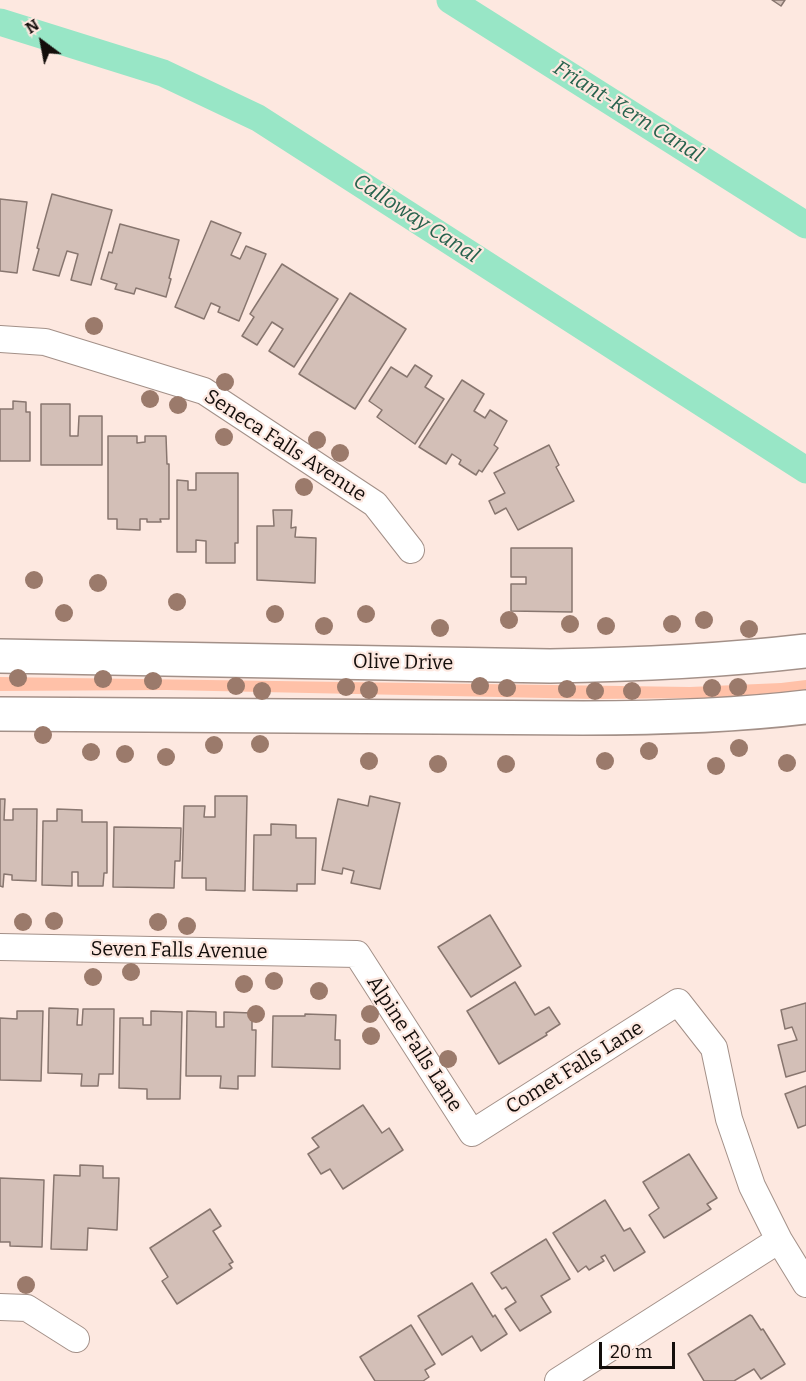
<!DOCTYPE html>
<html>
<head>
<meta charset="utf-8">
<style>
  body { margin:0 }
  #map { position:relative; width:806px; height:1381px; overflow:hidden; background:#fde8e0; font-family:Bitter,serif }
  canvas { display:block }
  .north { position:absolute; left:12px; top:12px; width:60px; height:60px; -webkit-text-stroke:4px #fde8e0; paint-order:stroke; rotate:328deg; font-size:16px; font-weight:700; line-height:24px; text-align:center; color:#140e0b }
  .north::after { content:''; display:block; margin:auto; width:21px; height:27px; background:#140e0b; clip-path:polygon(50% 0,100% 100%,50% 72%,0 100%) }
  .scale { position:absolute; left:599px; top:1342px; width:76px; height:27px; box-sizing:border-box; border:3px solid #140e0b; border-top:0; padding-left:8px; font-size:18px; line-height:21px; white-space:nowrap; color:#140e0b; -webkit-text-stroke:4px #fde8e0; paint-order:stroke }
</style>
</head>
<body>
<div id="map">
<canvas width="806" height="1381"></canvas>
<div class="north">N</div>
<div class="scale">20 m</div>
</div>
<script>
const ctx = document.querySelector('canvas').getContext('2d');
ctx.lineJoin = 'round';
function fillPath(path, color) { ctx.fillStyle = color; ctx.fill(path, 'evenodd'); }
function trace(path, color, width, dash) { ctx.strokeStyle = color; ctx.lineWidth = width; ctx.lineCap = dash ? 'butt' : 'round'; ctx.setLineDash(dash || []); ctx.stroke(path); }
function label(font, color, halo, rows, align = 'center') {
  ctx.font = font + ' Bitter,serif'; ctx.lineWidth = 4.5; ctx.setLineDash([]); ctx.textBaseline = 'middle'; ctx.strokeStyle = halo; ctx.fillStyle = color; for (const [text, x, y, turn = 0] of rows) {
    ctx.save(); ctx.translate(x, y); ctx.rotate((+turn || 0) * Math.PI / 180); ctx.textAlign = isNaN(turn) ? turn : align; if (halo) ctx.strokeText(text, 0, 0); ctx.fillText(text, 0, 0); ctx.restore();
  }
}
const green = new Path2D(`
  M0,677L690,687L781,683L806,680V692L707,698L593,699L167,690L0,691Z`);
const canal = new Path2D(`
  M450,0L806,225
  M0,22L163,73L258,118L806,470`);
const building = new Path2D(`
  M772,0H785L781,6Z
  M52,194L112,210L91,285L71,280L78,254L67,251L59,276L33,270L39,249L37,248Z
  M0,199L27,202L17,273L0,271Z
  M211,221L241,233L231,255L240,259L246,246L266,254L239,321L218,312L220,307L211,303L204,319L175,307Z
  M120,224L179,240L169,278L171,279L166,297L136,288L134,294L115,289L117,284L101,279L109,252L112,253Z
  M282,264L338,299L294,367L269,351L283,329L272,322L257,345L242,336L254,317L250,314Z
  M350,293L406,329L355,409L299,374Z
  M415,365L432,376L425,387L444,399L415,444L377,417L382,410L369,401L391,367L407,377Z
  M462,380L484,394L474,411L485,418L490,410L507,421L494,445L498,448L482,472L479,470L476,475L459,464L461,460L452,454L446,464L419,447Z
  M13,401L26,402V412H30V461H0V409H13Z
  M41,404H70V436H78L79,416H102V465H41Z
  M108,436H137V443L145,442V436H166L167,464H169V519H160L161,522H147V519H140V530L117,529V519H108Z
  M549,445L559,465L556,467L574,501L518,530L506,508L495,514L489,501L505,493L494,473Z
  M196,473H238V543H235V563H206V541L196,540V552H177V480L188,481V490H196Z
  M273,510H292L291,528L296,527L295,537L316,538L315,583L257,580V526H274Z
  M511,548H572V612L511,611V584H526V577H511Z
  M215,796H247L245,891L206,890V878H182L184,806H205L204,817H215Z
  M370,796L400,803L380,889L351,883L354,871L343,868L342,874L322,870L338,799L368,806Z
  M0,799H5L4,820H13V809H37L36,881L12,880V875L4,874L3,887L0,886Z
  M57,809L82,810V822H107V873H104L103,886H78V872H72V886L42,885L43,821H57Z
  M271,824L296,825V838H316L315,884H297V891L253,890L254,835H271Z
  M114,827L181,828L180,861H175L174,888L113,887Z
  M490,915L521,966L471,997L438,947Z
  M515,982L535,1015L549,1007L560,1024L546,1033L547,1035L499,1064L467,1011Z
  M806,1003V1071L786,1077L778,1045L797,1040L792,1027L785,1029L781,1010Z
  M49,1008L78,1009L77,1025H82L83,1009H114L113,1074H99L98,1086H81L82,1074L48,1073Z
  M17,1011H43L41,1081L0,1080V1018L17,1019Z
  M151,1011L182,1012L180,1099H147V1089L119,1088L120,1018H143V1025H151Z
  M187,1011L216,1012V1027H224V1012L252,1013V1030H256L255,1076H238V1089L220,1088L221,1076H186Z
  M305,1014L336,1015L335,1040H340V1069L272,1067L273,1016H305Z
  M806,1086V1125L798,1128L785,1094Z
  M363,1105L382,1133L389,1128L403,1150L343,1189L330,1169L321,1174L308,1154L319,1147L312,1138Z
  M689,1154L717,1198L707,1204L711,1209L664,1238L649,1215L659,1208L643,1182Z
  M80,1165L103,1166V1178H119L117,1230L88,1228L87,1250L51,1249L54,1175L80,1176Z
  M0,1178L44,1180L42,1247L10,1246V1242H0Z
  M605,1200L624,1231L630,1228L645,1252L614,1271L605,1255L601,1257L604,1261L589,1270L586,1266L578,1272L553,1233Z
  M210,1209L221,1226L213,1231L233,1262L229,1264L232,1268L177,1304L162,1281L168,1277L150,1248Z
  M546,1239L570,1279L541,1296L551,1312L520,1331L505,1309L516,1302L506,1287L502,1289L491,1273Z
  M472,1283L493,1317L495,1315L507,1334L481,1351L472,1336L442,1355L418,1316Z
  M750,1315L752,1316L761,1330L763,1329L785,1364L761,1379L754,1369L734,1381H704L688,1354Z
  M411,1325L435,1364L425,1370L429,1377L423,1381H375L360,1357Z`);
const minor = new Path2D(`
  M0,339L45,342L204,391L375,504L411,550
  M0,947L357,954L472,1133L678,1002L714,1048L729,1119L752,1186L779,1240L806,1284
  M0,1307L27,1308L76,1339
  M558,1381L779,1240`);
const secondary = new Path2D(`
  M0,656L550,666C636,665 720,661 806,651
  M0,714L583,718C658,718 732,716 806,707`);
const trees = [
  [94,326],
  [225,382],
  [150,399],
  [178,405],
  [224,437],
  [317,440],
  [340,453],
  [304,487],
  [34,580],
  [98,583],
  [177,602],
  [64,613],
  [275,614],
  [366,614],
  [509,620],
  [704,620],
  [570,624],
  [672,624],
  [324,626],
  [606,626],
  [440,628],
  [749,629],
  [18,678],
  [103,679],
  [153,681],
  [236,686],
  [480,686],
  [346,687],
  [738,687],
  [507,688],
  [712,688],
  [567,689],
  [369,690],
  [262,691],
  [595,691],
  [632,691],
  [43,735],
  [260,744],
  [214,745],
  [739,748],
  [649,751],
  [91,752],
  [125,754],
  [166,757],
  [369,761],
  [605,761],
  [787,763],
  [438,764],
  [506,764],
  [716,766],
  [54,921],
  [23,922],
  [158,922],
  [187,926],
  [131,972],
  [93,977],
  [274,981],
  [244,984],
  [319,991],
  [256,1014],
  [370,1014],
  [371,1036],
  [448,1059],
  [26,1285]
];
const streetNames = [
  ["Seneca Falls Avenue",285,446,33],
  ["Olive Drive",403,663,1],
  ["Seven Falls Avenue",179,951,1],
  ["Alpine Falls Lane",414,1044,57],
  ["Comet Falls Lane",575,1068,-32]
];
const waterNames = [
  ["Friant-Kern Canal",628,112,32],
  ["Calloway Canal",416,219,33]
];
fillPath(green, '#ffc1a8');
trace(canal, '#98e6c6', 27);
fillPath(building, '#d3bfb7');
trace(building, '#88766f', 1.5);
trace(minor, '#a39088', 28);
trace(secondary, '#a39088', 36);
trace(minor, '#fff', 26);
trace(secondary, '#fff', 33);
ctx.fillStyle = '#9b7a6b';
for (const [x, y] of trees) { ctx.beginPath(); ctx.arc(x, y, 9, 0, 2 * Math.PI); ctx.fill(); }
label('20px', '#140e0b', '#fde8e0', streetNames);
label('italic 21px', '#27624d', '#fde8e0', waterNames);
</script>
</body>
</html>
